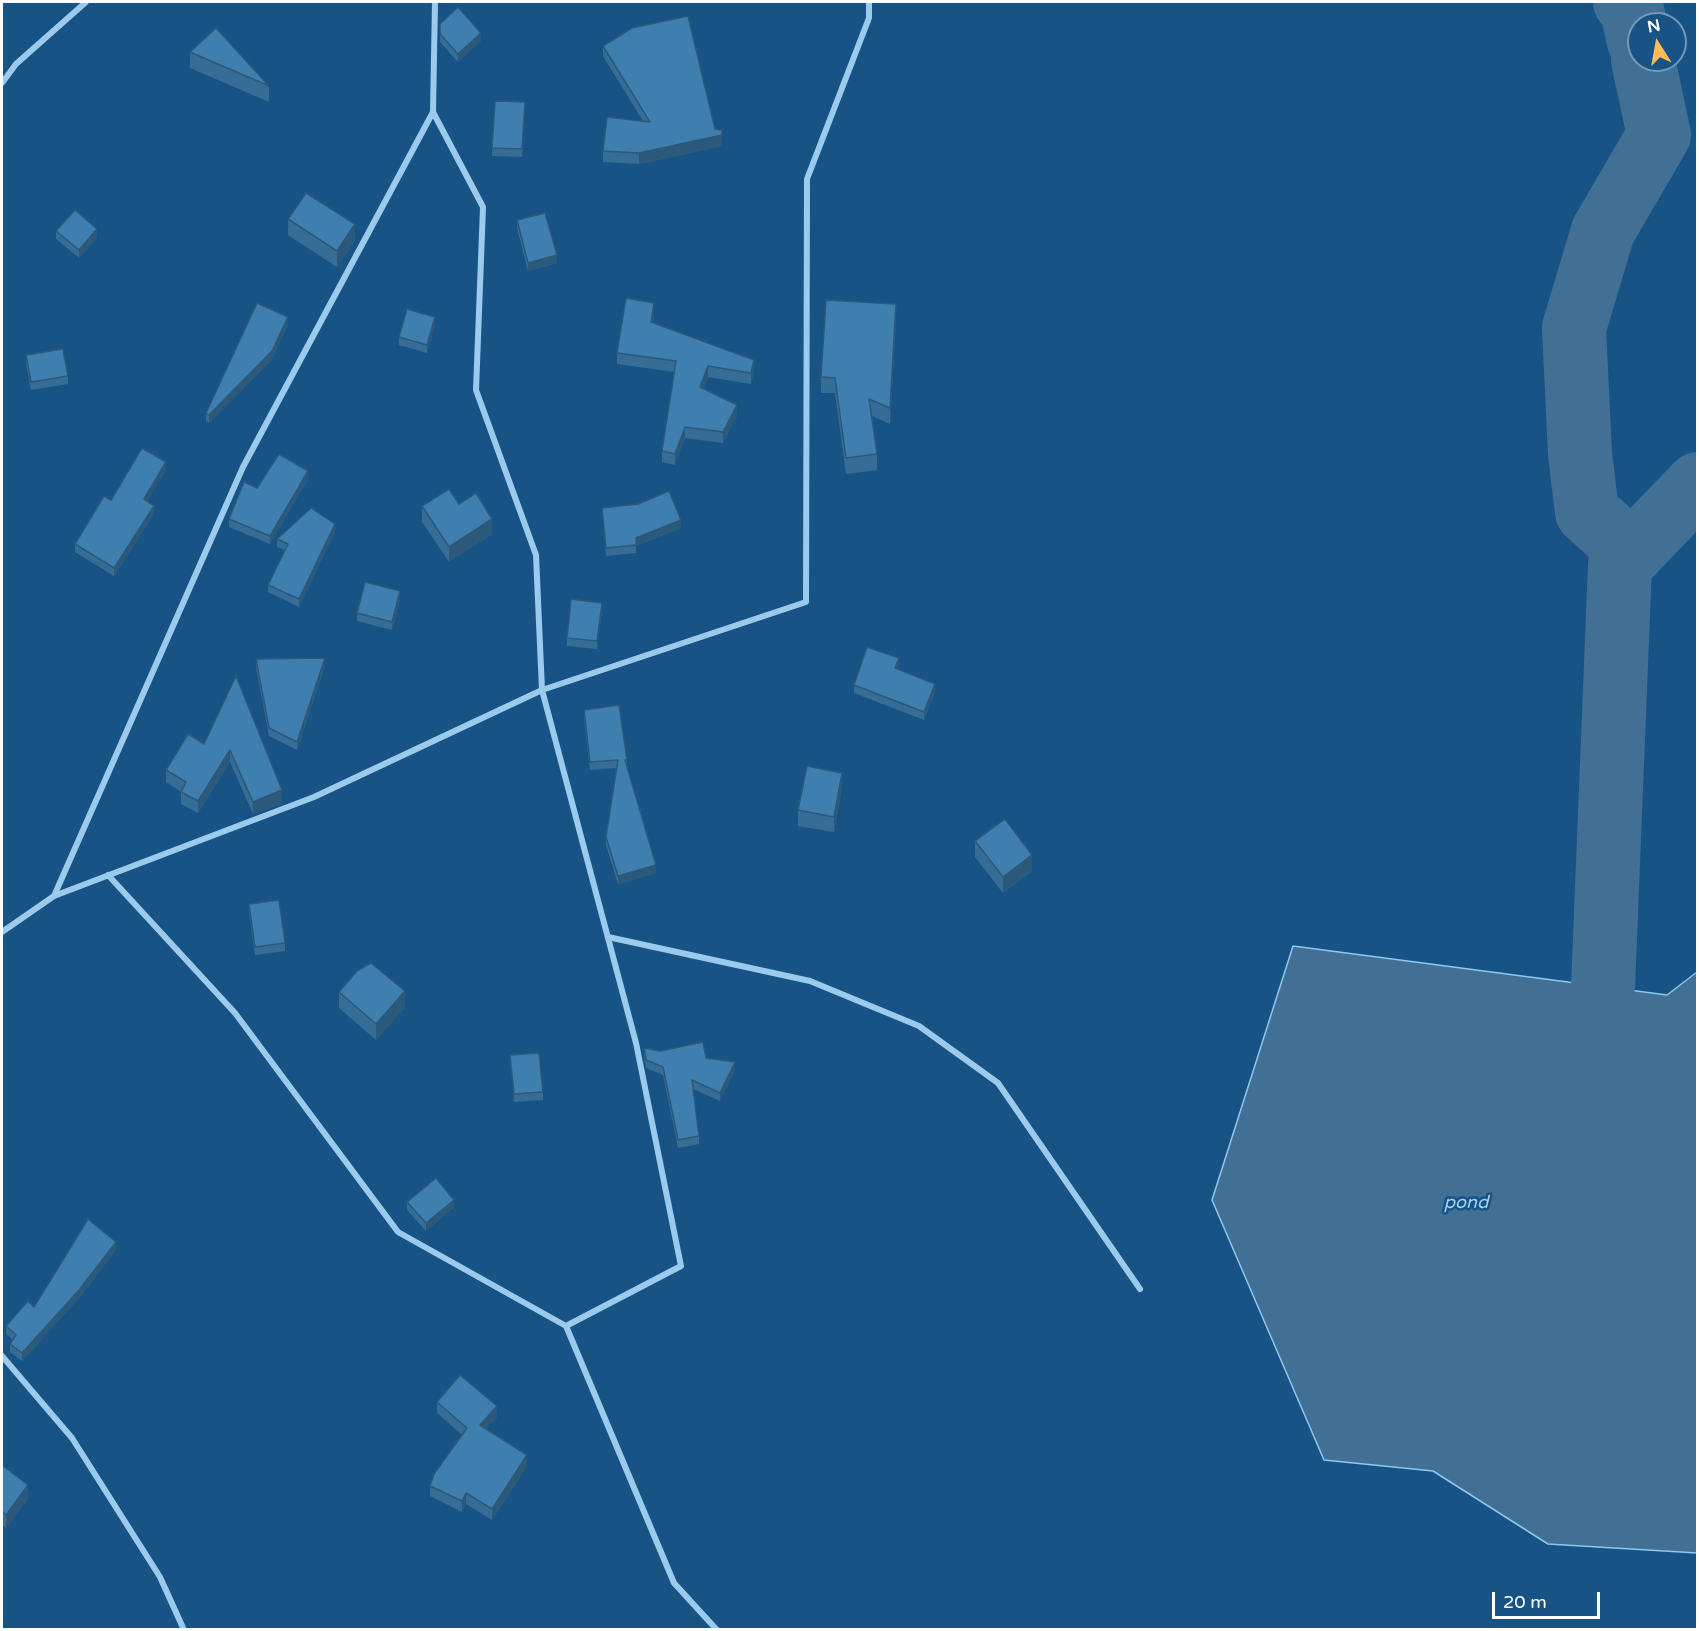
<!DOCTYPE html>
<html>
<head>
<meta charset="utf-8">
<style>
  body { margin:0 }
  #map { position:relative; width:1699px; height:1631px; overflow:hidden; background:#175485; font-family:"Varela Round",sans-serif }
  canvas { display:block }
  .frame { position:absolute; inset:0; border:3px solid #fff; pointer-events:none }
  .north { position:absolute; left:1627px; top:12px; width:60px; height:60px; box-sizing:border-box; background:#175485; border:2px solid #7498b6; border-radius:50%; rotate:349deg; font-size:16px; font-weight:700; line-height:24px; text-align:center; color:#fff }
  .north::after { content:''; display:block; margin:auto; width:21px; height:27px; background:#ffbb58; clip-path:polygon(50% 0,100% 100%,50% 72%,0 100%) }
  .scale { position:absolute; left:1492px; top:1592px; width:108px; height:27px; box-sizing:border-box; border:3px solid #fff; border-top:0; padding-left:8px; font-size:18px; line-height:21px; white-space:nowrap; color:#fff; -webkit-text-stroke:4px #175485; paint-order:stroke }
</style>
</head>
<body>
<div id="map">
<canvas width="1699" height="1631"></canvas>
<div class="frame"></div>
<div class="north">N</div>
<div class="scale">20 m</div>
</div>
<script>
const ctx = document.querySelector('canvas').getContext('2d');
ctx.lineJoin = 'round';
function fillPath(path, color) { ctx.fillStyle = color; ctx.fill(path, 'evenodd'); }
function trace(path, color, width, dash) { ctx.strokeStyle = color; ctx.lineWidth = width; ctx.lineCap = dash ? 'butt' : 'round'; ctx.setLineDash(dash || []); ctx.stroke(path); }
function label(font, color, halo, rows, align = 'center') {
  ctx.font = font + ' "Varela Round",sans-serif'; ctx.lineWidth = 5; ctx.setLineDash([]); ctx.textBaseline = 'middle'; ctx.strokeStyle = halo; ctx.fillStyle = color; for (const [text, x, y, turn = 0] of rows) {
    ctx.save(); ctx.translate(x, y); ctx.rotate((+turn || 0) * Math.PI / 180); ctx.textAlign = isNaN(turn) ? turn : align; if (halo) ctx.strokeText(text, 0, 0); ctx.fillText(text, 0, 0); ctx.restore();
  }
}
const water = new Path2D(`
  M1293,946L1667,995L1697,972V1553L1548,1544L1433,1471L1324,1460L1212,1200Z`);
const river = new Path2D(`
  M1625,2L1632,10L1639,42
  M1632,553L1587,512L1580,454L1574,328L1603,231L1659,135L1643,60
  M1603,987L1620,565L1698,484`);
const minor = new Path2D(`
  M2,83L16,64L86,2
  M433,112L435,2
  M54,896L243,467L433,112L483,207L476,390L536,555L542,690L806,602L807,179L869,18V2
  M2,932L54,896L314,797L542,690L636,1043L681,1266L566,1326L398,1232L235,1013L108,875
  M608,937L810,981L919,1026L998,1083L1140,1289
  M566,1326L674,1583L717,1630
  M2,1356L72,1438L160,1577L184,1630`);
const wall = new Path2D(`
  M440,24L481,41L458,62L440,42Z
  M603,46L715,129L722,146L639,164L603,162V151L643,121L603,56Z
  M190,52L269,86V102L190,68Z
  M525,102L522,157L492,156V148Z
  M288,219L355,240L337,267L288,235Z
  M517,220L557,263L528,271L517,228Z
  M56,231L97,237L79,258L56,239Z
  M654,314L653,322L754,371L751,384L708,377L704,388L737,416L723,443L685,438L675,465L662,462V451L674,372L617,364V353Z
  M896,319L890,424L872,416L877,454V470L846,474L835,393H821V377Z
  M288,325L272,359L209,423L206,421V413Z
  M435,325L427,353L399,345V337Z
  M26,355L68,376V384L31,390L26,363Z
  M166,470L147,501L154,514L114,576L75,552V544L111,500Z
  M308,479L270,544L229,527V519L257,488Z
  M422,506L492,534L449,562L422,522Z
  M602,508L681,528L636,546V553L606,556Z
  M335,532L299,607L268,592V585L285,550L277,547V539Z
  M400,599L392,630L357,621V613Z
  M602,611L597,649L567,646V638Z
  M256,659L325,666L297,750L269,736L256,667Z
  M899,666L898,669L935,692L924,720L854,693V685Z
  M236,676L282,803L253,814L230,762L198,813L181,804V792L166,782V770L204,744Z
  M584,710L627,760V768L656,873L618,884L606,845V837L616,768L590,770L584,718Z
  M842,788L834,832L798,826V810Z
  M975,841L1032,871L1003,893L975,857Z
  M249,904L285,943V951L255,955L249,912Z
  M339,992L405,1007L376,1040L339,1008Z
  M644,1048L706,1058L735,1070L720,1101L693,1089L699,1136V1144L678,1148L663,1075L646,1068L644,1056Z
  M510,1055L543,1092V1100L514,1102Z
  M407,1202L454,1207L426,1231L407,1210Z
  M116,1250L79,1298L22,1361L10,1352V1344L13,1340L6,1334V1326Z
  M437,1402L497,1417L486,1429L527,1466L492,1520L466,1504L462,1512L430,1496V1486L462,1435L437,1413Z
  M2,1465L28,1498L6,1528L2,1525Z`);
const shadedWall = new Path2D(`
  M481,33V41L458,62V54Z
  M722,135V146L639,164V153Z
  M355,224V240L337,267V251Z
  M97,229V237L79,258V250Z
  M557,255V263L528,271V263Z
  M654,303V314L651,333V322Z
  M896,304V319L890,424V408Z
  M288,317V325L272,359L209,423V415Z
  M435,317V325L427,353V345Z
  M754,360V371L751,384V373Z
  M708,366V377L700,398V387Z
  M737,405V416L723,443V432Z
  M685,427V438L675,465V454Z
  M166,462V470L144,507V499Z
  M308,471V479L270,544V536Z
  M154,506V514L114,576V568Z
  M492,519V534L449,562V547Z
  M681,520V528L636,546V538Z
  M335,524V532L299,607V599Z
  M400,591V599L392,630V622Z
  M602,603V611L597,649V641Z
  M325,658V666L297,750V742Z
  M899,658V666L895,676V668Z
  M935,684V692L924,720V712Z
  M230,750V762L198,813V801Z
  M842,773V788L834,832V817Z
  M282,790V803L253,814V802Z
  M1032,855V871L1003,893V877Z
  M656,865V873L618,884V876Z
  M3,894V902L2,904V896Z
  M405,991V1007L376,1040V1024Z
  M735,1062V1070L720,1101V1093Z
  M454,1200V1207L426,1231V1223Z
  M116,1242V1250L79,1298L22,1361V1353Z
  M497,1406V1417L480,1436V1425Z
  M527,1455V1466L492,1520V1509Z
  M28,1485V1498L6,1528V1515Z
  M466,1493V1504L462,1512V1501Z`);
const building = new Path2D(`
  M458,7L481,33L458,54L440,34V24Z
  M688,16L715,129L722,130V135L639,153L603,151L607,117L650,122L603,46L632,28Z
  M216,28L269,86L190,52Z
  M495,101L525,102L522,149L492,148Z
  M306,193L355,224L337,251L288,219Z
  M75,210L97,229L79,250L56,231Z
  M545,213L557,255L528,263L517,220Z
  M626,298L654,303L651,322L754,360L751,373L708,366L700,387L737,405L723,432L685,427L675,454L662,451L676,361L617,353Z
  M826,300L896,304L890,408L869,399L877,454L846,458L835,378L821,377Z
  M257,303L288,317L272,351L209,415L206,413Z
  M407,309L435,317L427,345L399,337Z
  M63,349L68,376L31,382L26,355Z
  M142,448L166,462L144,499L154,506L114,568L75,544L104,496L111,500Z
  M279,454L308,471L270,536L229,519L244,482L257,488Z
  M449,489L459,504L476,493L492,519L449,547L422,506Z
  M669,491L681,520L636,538V545L606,548L602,508L638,504Z
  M311,508L335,524L299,599L268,585L288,544L277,539Z
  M365,582L400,591L392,622L357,613Z
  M571,599L602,603L597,641L567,638Z
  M867,647L899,658L895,668L935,684L924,712L854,685Z
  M325,658L297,742L269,728L256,659Z
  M236,676L282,790L253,802L230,750L198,801L181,792L186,782L166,770L188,734L204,744Z
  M619,705L627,760H625L656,865L618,876L606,837L618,760L590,762L584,710Z
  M807,766L842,773L834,817L798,810Z
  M1005,819L1032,855L1003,877L975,841Z
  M279,900L285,943L255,947L249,904Z
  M371,963L405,991L376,1024L339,992L357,971Z
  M703,1042L706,1058L735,1062L720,1093L692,1080L699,1136L678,1140L663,1067L646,1060L644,1048L660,1051Z
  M539,1053L543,1092L514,1094L510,1055Z
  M436,1178L454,1200L426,1223L407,1202Z
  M88,1219L116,1242L79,1290L22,1353L10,1344L16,1335L6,1326L28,1301L34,1307Z
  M460,1375L497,1406L480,1425L527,1455L492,1509L466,1493L462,1501L430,1486L434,1474L467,1428L437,1402Z
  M2,1465L28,1485L6,1515L2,1511Z`);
const waterNames = [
  ["pond",1466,1203]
];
fillPath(water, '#427094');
trace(water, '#8ec7f0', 1.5);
trace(river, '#427094', 64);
trace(minor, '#9ccaed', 6);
fillPath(wall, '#366d96');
fillPath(shadedWall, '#2c597a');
fillPath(building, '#3f7faf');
trace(building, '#2c597a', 1.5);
label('italic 18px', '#a7d4f5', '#175485', waterNames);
</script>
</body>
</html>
